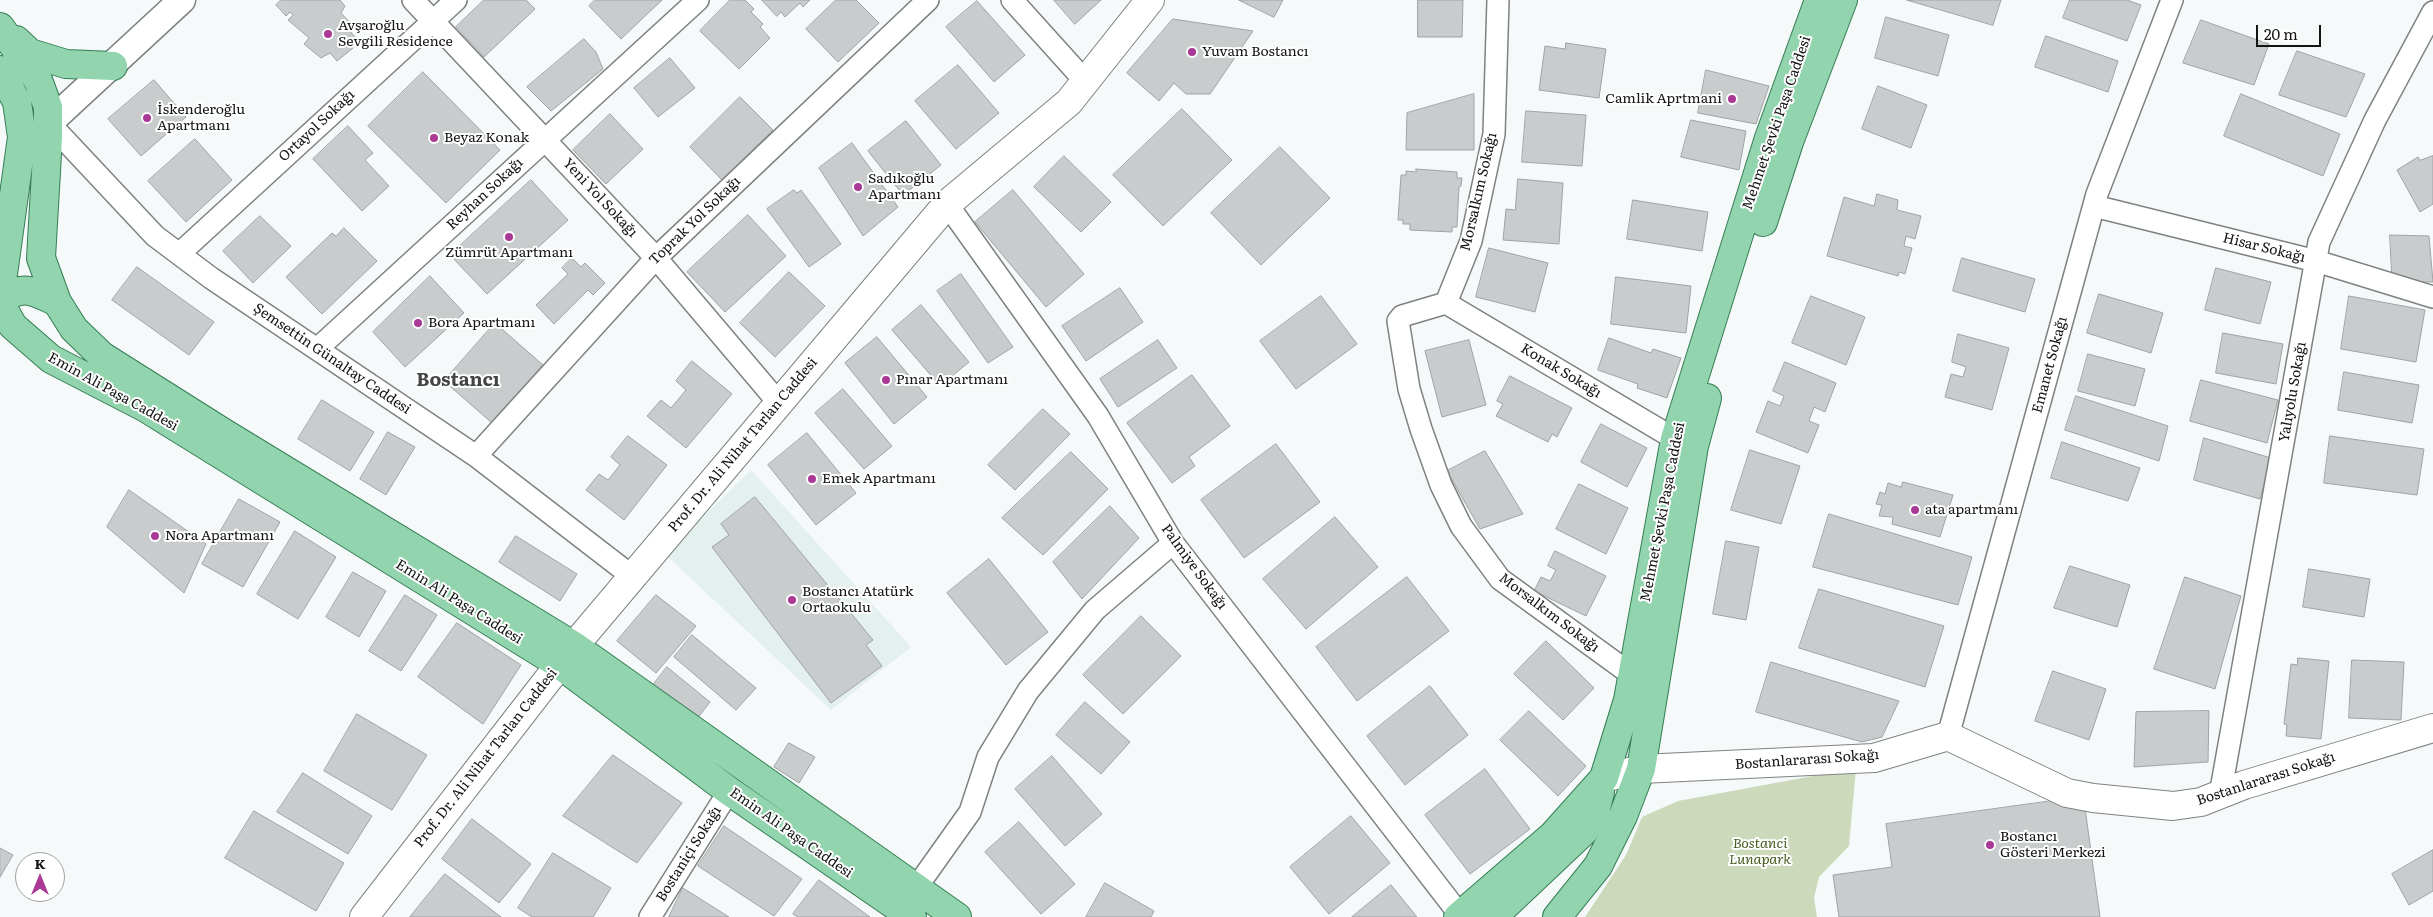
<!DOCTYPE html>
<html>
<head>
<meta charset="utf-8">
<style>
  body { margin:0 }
  #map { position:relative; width:2433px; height:917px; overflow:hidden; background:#f5f9f9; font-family:Literata,serif }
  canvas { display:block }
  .north { position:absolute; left:15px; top:852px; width:50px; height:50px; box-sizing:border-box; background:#fff; border:1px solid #a1a1a1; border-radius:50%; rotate:0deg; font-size:14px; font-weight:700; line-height:20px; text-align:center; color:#131414 }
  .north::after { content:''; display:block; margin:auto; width:18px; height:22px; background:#aa3995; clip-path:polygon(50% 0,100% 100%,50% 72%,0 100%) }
  .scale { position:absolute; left:2256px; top:25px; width:65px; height:22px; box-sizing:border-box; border:2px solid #131414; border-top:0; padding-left:6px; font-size:15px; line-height:18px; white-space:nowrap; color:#131414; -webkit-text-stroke:4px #fff; paint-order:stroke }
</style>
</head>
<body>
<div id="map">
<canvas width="2433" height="917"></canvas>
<div class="north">K</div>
<div class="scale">20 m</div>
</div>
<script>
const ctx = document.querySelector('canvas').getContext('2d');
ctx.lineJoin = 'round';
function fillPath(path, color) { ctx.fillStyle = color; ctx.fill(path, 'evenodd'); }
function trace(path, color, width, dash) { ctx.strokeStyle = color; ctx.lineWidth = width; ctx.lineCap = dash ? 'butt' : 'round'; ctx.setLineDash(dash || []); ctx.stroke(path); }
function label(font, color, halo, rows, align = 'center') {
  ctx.font = font + ' Literata,serif'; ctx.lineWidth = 4; ctx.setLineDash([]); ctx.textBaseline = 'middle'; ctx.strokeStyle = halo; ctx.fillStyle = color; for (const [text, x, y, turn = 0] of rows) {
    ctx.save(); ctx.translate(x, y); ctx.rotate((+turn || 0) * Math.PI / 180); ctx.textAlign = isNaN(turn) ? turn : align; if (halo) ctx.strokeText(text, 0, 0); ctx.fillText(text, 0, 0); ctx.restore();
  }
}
const built = new Path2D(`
  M751,470L911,647L831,710L665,554Z`);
const green = new Path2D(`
  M1856,768L1849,846L1819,877L1814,898L1817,917H1585L1626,855L1642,817L1678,801Z`);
const building = new Path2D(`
  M281,0H340L345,6L341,13L353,26L349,30L356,38L349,43L353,48L337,61L330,53L321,58L304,44L309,38L288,20L293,15L290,12L286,16L276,5Z
  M484,0H526L535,9L484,57L456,27Z
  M595,0H662L621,39L589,6Z
  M730,0H745L754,9L751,12L763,24L760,27L770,38L739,69L700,31Z
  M762,0H810L803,7L800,3L785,17L781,12L777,16Z
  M836,0H856L879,23L838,62L806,29Z
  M1054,0H1101L1075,24Z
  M1239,0H1283L1274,17Z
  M1418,0H1463L1462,37H1418Z
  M1907,0H2001L1993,25Z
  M2070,0H2127L2141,5L2127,41L2063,18Z
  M977,1L1025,55L994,82L946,27Z
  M1886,17L1949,35L1938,76L1875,58Z
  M1173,19L1253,31L1210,94H1186L1174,83L1159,101L1127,73Z
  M2201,20L2269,44L2254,85L2183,63Z
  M2046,36L2118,61L2108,92L2035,67Z
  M584,39L596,52L603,69L551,111L527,87Z
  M1566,43L1606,49L1599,98L1539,90L1545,46L1565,49Z
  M2297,51L2365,74L2346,117L2279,95Z
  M670,58L695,88L658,117L634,88Z
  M958,65L999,113L956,149L915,101Z
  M1706,70L1769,86L1756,124L1698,113Z
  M423,72L500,150L446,203L368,126Z
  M154,80L186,117L141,156L108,119Z
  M1878,86L1927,105L1911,148L1862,129Z
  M1474,94V150H1406L1407,113Z
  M2241,94L2340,134L2323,176L2224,136Z
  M740,97L773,130L722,180L690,147Z
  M1182,109L1232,160L1163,226L1113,175Z
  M1526,111L1586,115L1582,166L1522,162Z
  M610,114L643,149L606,184L573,150Z
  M1691,120L1746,131L1739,170L1681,157Z
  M906,121L941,165L903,195L868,151Z
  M348,126L373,153L365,160L389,186L362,211L313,159Z
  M195,139L232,180L186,222L148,181Z
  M852,143L898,207L863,236L819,168Z
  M1280,147L1330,198L1261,265L1211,213Z
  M1064,156L1111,202L1081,232L1034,187Z
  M2433,156V204L2420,212L2397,170L2418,157L2420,160Z
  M1416,169L1457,172V178H1462L1461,186L1459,187L1457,227H1452V232L1410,230V224H1403V220H1398L1401,175H1406V171L1416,172Z
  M1518,179L1563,183L1559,244L1503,240L1506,209L1515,210Z
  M531,180L568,220L487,294L450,255Z
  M794,190L797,193L801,190L841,244L809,267L767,209Z
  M1013,190L1084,274L1046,307L975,222Z
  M1877,194L1898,200L1897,210L1921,216L1915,239L1906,236L1904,246L1912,248L1905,274L1899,272L1898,276L1827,256L1844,197L1874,206Z
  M1633,200L1708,212L1702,251L1627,239Z
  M748,215L786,256L725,312L687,272Z
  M260,216L291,246L253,283L223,251Z
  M344,228L377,261L322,314L286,277L332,233L336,236Z
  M2390,235L2429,236L2433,282H2405L2392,274Z
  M1489,248L1548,263L1535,312L1476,297Z
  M572,258L581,267L585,263L605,283L593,295L588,290L554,324L536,305L568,274L562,268Z
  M1962,258L2035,279L2025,312L1953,291Z
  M137,267L214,322L189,355L112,300Z
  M2216,268L2271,282L2260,324L2205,310Z
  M789,272L825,306L775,357L740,323Z
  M961,274L1013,347L988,363L937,291Z
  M430,276L464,313L405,367L373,332Z
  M1616,277L1691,286L1686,333L1611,324Z
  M1120,288L1143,322L1086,361L1062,326Z
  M2099,294L2163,313L2151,353L2087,333Z
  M1321,296L1357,344L1296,389L1260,341Z
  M1811,296L1865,317L1846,365L1792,343Z
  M2349,296L2425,310L2416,362L2341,349Z
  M921,305L969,362L940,386L892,330Z
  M495,323L543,365L492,423L444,381Z
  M2223,333L2283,344L2276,384L2216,373Z
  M1958,334L2009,348L1992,410L1945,397L1951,374L1963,377L1966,367L1952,362Z
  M877,337L927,397L894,424L845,363Z
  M1609,338L1651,353L1653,349L1681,358L1667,398L1637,388L1638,384L1598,370Z
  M1158,340L1177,368L1118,407L1100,379Z
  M1469,340L1486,405L1442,417L1425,351Z
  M2088,354L2145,369L2135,406L2078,391Z
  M692,361L732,394L686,448L647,416L661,400L671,408L686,390L676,381Z
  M1785,362L1836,383L1825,412L1814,407L1809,421L1819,425L1808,453L1756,432L1768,401L1780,406L1784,396L1773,391Z
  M2344,372L2419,385L2412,423L2338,410Z
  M1192,375L1230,426L1189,457L1195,466L1172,483L1127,423Z
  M1510,376L1572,408L1557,437L1552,434L1548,442L1496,416L1503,404L1497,401Z
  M2201,380L2278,400L2267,443L2190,421Z
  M843,389L892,446L864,469L815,413Z
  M2076,396L2168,426L2159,461L2065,430Z
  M322,400L374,432L350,471L298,439Z
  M1043,409L1070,434L1015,490L988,465Z
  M1601,424L1647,448L1627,487L1581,462Z
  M388,432L415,447L386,495L360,479Z
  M807,433L856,493L816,525L768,465Z
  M628,436L667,465L624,520L586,490L599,474L608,480L620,465L611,457Z
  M2330,436L2424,449L2417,495L2324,483Z
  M2204,438L2271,458L2260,499L2194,480Z
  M2062,442L2140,468L2128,501L2051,478Z
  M1276,444L1320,502L1244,558L1201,500Z
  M1750,450L1800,466L1781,524L1731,510Z
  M1485,451L1523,514L1480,529L1447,471Z
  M1071,452L1108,489L1043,555L1002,518Z
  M1903,482L1953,495L1940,537L1892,524L1893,517L1879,516L1882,505L1876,504L1880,492L1885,494L1888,483L1901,487Z
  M1579,484L1628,508L1606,554L1556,529Z
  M129,490L206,544L184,593L107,527Z
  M755,497L873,640L866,645L882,666L831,703L712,547L729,535L721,524Z
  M239,499L280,522L243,587L202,564Z
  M1110,506L1139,538L1082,599L1053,562Z
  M1829,514L1972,557L1958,605L1813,567Z
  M1335,517L1378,567L1306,629L1263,579Z
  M295,531L336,557L298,619L257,594Z
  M516,536L577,574L560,601L499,562Z
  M1726,541L1759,547L1746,620L1713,614Z
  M1555,551L1606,576L1586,616L1534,591L1541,577L1550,581L1556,570L1548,566Z
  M989,559L1048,632L1006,665L947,593Z
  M2070,566L2130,585L2117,627L2054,608Z
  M2309,569L2370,579L2364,617L2303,607Z
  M353,572L386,591L359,637L326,617Z
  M1407,577L1449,631L1357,701L1316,647Z
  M2185,577L2241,596L2215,689L2154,669Z
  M1819,589L1944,626L1925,687L1799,648Z
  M405,595L437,615L401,671L369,651Z
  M656,595L696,626L656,673L617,641Z
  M1141,616L1181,656L1123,714L1083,675Z
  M457,623L521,665L483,724L418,677Z
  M692,635L756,688L736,710L674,657Z
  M1546,641L1594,688L1563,720L1514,674Z
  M2298,658L2329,661L2321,739L2286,736L2287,725L2284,724L2291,664L2297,665Z
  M2352,660L2404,662L2401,720L2349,718Z
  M1771,662L1899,701L1882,737L1862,742L1756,712Z
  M667,667L710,702L696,720L653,685Z
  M2053,671L2106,689L2089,740L2035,721Z
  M1430,686L1468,735L1405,785L1367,736Z
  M1085,702L1130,742L1101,774L1056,735Z
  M1529,711L1586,766L1558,796L1500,740Z
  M2209,711L2208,762L2134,767L2136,712Z
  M357,714L427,755L392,810L324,771Z
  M789,743L815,757L799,783L774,767Z
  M613,755L682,803L637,863L563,816Z
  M1052,756L1102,814L1065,846L1015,789Z
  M1485,769L1530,829L1470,874L1425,815Z
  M303,773L372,816L348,854L277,812Z
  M2065,799L2085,808L2100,917H1839L1833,875L1892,867L1886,824Z
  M254,811L344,863L316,911L225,858Z
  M1351,816L1390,863L1329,914L1290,867Z
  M472,819L531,864L499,903L442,859Z
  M1019,822L1075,884L1041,914L985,852Z
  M724,826L802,879L774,916L698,866Z
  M0,848L13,855L0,877Z
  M2433,850V891L2409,905L2392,874Z
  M553,853L611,888L593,917H532L518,908Z
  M445,874L501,917H410Z
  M819,880L870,917H798L793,914Z
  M1105,883L1154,911L1151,917H1086Z
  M1391,885L1417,917H1352Z
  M683,888L729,917H669Z`);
const minor = new Path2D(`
  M413,0L656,258L778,402
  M1012,0L1085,81
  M42,129L49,123L155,236L211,278L476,456L633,577
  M947,204L1098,416L1173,543L1460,915
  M2094,206L2316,261L2433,297
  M179,254L456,0
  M1446,303L1402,316L1398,321L1409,389L1421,429L1441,485L1461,526L1500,579L1632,675
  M1446,303L1471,241L1494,134L1498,0
  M1446,303L1675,439
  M317,349L698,0
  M476,456L656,258L928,0
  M1948,736L2097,194L2172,0
  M2220,795L2319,242L2375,120L2433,12
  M913,902L916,888L970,812L988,757L1028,691L1095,610L1173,543
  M650,917L729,791`);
const tertiary = new Path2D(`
  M49,123L182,0`);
const secondary = new Path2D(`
  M1604,778L1641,769L1874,758L1948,736L2067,793L2093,798L2173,806L2201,802L2244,785L2433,728
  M364,917L574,646L947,204L1069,102L1150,0`);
const primary = new Path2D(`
  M0,27L38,80L48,107V137L41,258L57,302L74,329L102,356L224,433L574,646L957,917
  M16,40L30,53L66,64L113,66
  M0,70L17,102L22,137L0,296
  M1763,222L1789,142L1843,0
  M0,301C23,283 33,291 57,302
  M0,303L13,326L51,359L146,408L559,664L729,791L912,917
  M1458,917L1553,835L1604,778L1628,700L1675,439L1769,138L1819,0
  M1493,917L1584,831L1595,812L1600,792
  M1557,917L1598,866L1623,816L1641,769L1694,446L1707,398`);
const markers = [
  [328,34,5,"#aa3995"],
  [1192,52,5,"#aa3995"],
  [1732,99,5,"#aa3995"],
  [147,118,5,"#aa3995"],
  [434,138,5,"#aa3995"],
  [858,187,5,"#aa3995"],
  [509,237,5,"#aa3995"],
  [418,323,5,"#aa3995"],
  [886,380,5,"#aa3995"],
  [812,479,5,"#aa3995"],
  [1915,510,5,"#aa3995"],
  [155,536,5,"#aa3995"],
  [792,600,5,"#aa3995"],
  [1990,845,5,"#aa3995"]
];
const poiNames = [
  ["Avşaroğlu",338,26],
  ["Sevgili Residence",338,42],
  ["Yuvam Bostancı",1202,52],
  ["Camlik Aprtmani",1722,99,"right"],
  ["İskenderoğlu",157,110],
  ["Apartmanı",157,126],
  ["Beyaz Konak",444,138],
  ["Sadıkoğlu",868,179],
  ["Apartmanı",868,195],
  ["Zümrüt Apartmanı",509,253,"center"],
  ["Bora Apartmanı",428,323],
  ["Pınar Apartmanı",896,380],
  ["Emek Apartmanı",822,479],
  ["ata apartmanı",1925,510],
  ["Nora Apartmanı",165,536],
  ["Bostancı Atatürk",802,592],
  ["Ortaokulu",802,608],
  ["Bostancı",2000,837],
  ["Gösteri Merkezi",2000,853]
];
const streetNames = [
  ["Mehmet Şevki Paşa Caddesi",1777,123,-71],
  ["Ortayol Sokağı",317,126,-43],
  ["Morsalkım Sokağı",1479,192,-77],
  ["Reyhan Sokağı",485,194,-43],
  ["Yeni Yol Sokağı",600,198,47],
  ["Toprak Yol Sokağı",695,221,-44],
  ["Hisar Sokağı",2264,248,14],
  ["Şemsettin Günaltay Caddesi",332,359,34],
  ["Emanet Sokağı",2050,365,-75],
  ["Konak Sokağı",1561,371,31],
  ["Emin Ali Paşa Caddesi",113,392,29],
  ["Yalıyolu Sokağı",2293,392,-80],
  ["Prof. Dr. Ali Nihat Tarlan Caddesi",743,445,-50],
  ["Mehmet Şevki Paşa Caddesi",1663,512,-79],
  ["Palmiye Sokağı",1194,567,54],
  ["Emin Ali Paşa Caddesi",459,602,32],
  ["Morsalkım Sokağı",1549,613,37],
  ["Prof. Dr. Ali Nihat Tarlan Caddesi",486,758,-52],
  ["Bostanlararası Sokağı",1807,760,-4],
  ["Bostanlararası Sokağı",2266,779,-18],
  ["Emin Ali Paşa Caddesi",791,833,35],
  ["Bostaniçi Sokağı",689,854,-58]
];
const parkNames = [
  ["Bostanci",1760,844],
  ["Lunapark",1760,860]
];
const districtNames = [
  ["Bostancı",458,380]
];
fillPath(built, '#e3f0ee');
fillPath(green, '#ccd9bb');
fillPath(building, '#c8cccd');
trace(building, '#a0a3a4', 1);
trace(minor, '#7f8282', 24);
trace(tertiary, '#7f8282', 29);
trace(secondary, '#7f8282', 30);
trace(primary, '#357e55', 30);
trace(minor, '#fff', 21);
trace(tertiary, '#fff', 26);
trace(secondary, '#fff', 28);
trace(primary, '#91d4ae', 28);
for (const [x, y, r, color] of markers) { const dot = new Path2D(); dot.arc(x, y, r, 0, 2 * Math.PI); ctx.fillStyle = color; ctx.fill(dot); trace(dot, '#fff', 2); }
label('14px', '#131414', '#fff', poiNames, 'left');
label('14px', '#131414', '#fff', streetNames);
label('italic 14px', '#495e22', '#fff', parkNames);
label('bold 19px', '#424544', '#fff', districtNames);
</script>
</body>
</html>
